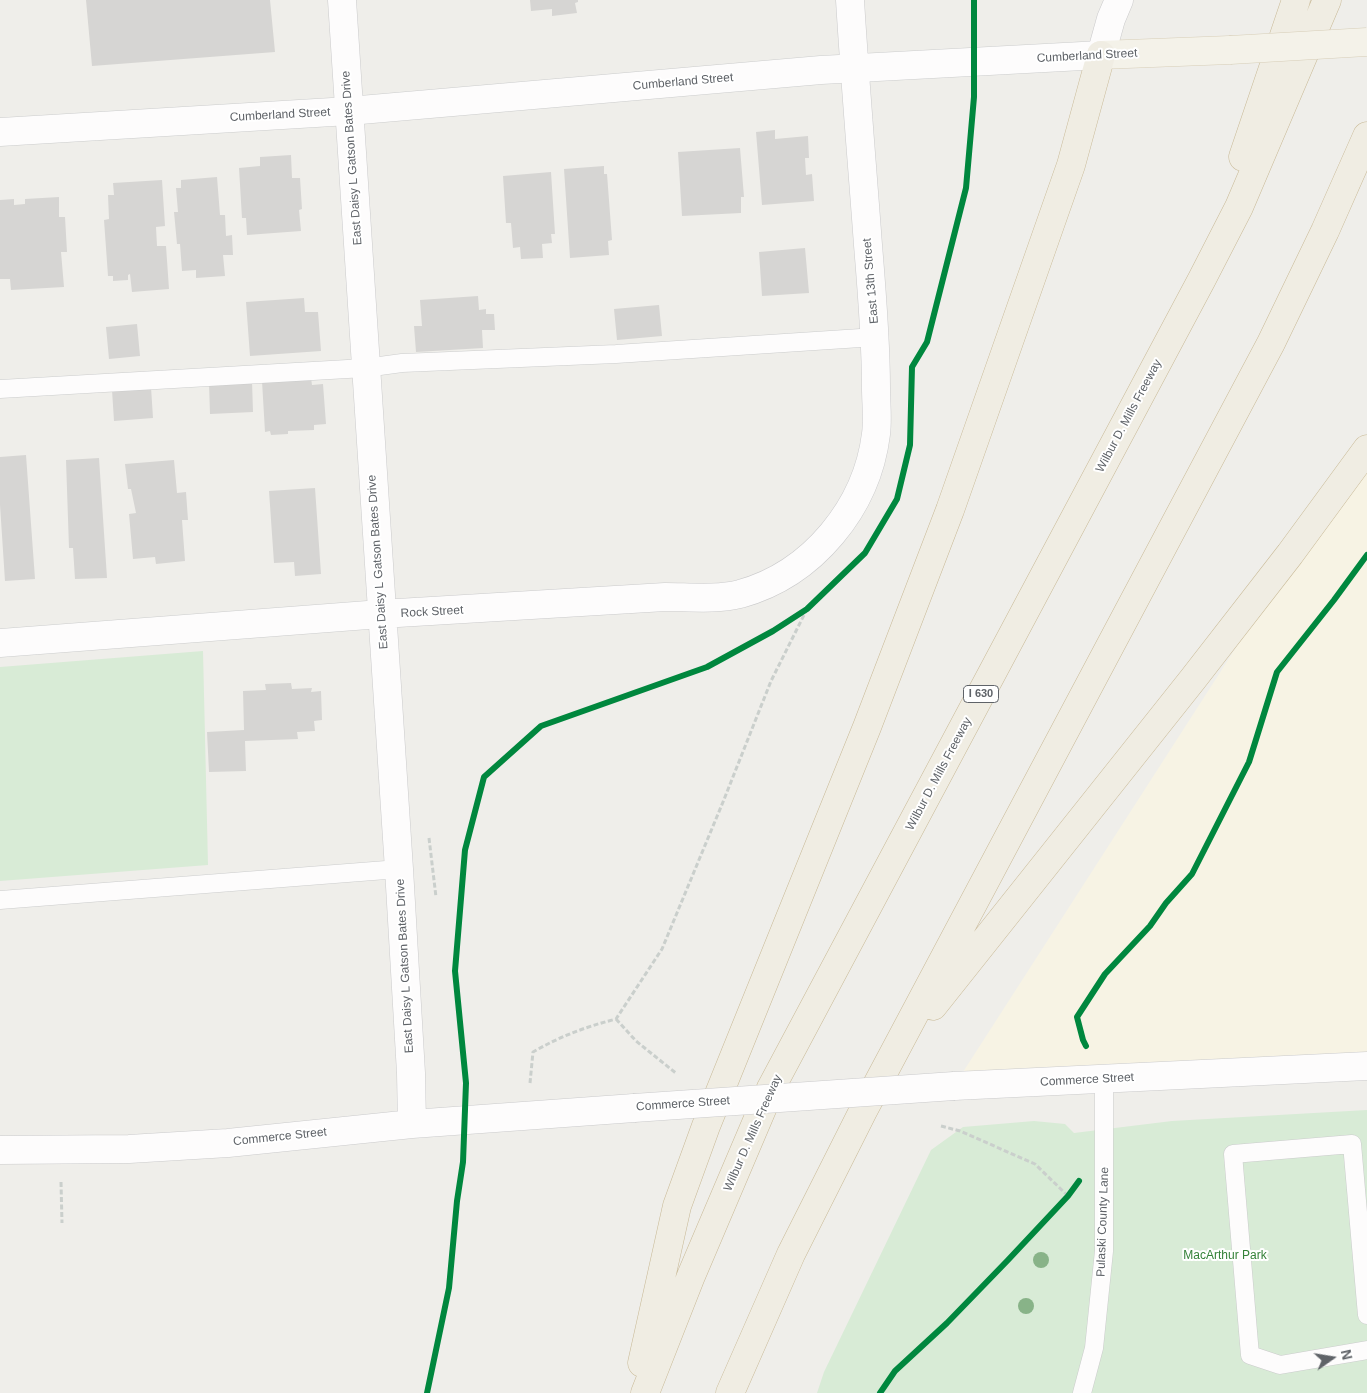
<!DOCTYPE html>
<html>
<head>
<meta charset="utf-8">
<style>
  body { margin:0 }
  #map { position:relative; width:1367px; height:1393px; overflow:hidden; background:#efeeea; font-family:Arial,sans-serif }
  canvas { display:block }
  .north { position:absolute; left:1307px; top:1333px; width:50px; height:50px; -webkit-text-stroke:4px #fff; paint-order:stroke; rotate:77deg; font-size:14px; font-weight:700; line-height:20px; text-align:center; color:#5f6368 }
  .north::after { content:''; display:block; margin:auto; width:18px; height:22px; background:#5f6368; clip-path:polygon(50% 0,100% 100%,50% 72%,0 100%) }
</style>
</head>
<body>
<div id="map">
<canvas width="1367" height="1393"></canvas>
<div class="north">N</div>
</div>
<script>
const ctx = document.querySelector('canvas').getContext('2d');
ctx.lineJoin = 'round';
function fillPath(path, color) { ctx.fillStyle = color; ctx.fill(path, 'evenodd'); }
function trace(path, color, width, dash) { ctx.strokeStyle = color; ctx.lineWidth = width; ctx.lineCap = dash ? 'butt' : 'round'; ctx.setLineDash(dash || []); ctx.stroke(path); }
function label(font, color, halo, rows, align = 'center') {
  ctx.font = font + ' Arial,sans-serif'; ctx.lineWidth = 4; ctx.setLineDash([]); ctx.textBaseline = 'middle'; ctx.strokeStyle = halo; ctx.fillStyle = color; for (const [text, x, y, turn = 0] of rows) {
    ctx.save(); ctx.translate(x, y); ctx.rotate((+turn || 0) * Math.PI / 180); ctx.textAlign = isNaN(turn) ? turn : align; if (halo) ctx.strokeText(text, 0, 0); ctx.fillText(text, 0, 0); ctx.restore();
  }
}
const commercial = new Path2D(`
  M1367,444V1071L954,1086Z`);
const green = new Path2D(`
  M203,651L208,865L0,881V667Z
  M1367,1110V1393H817L824,1372L931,1150L963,1127L1034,1121L1065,1124L1074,1133L1172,1121Z`);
const building = new Path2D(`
  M86,0H270L275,52L92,66Z
  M530,0H578V2L575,3L577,13L552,16V9L531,11Z
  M775,130V139L808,136L809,158H805L806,175L812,174L814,201L762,205L756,132Z
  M740,148L744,197H741V213L682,216L678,152Z
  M291,155L292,178H300L302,209L299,210L301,231L247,235L246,218H242L239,168L260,166V157Z
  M604,166V174H607L612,240L608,241L609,255L570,258L564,169Z
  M551,172L555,234H551L552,243L542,244L543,258L521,259L520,247L513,248L511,223H506L503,176Z
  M217,177L220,215H225L226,236L232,235L233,255H223L225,276L196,278V270L182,271L180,244H177L174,212H178L176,188H181V180Z
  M162,180L165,226L156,227L157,246H166L169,289L132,292L130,274L128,275V280L113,281V276H108L104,220L109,219L108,195H114L113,183Z
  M59,197V217H65L67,252H61L64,287L11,290L10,279H0V200L14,199V205L25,204V199Z
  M805,248L809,293L762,296L759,252Z
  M478,296L479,310L486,309V314H494L495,330H482L483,348L416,352L414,326H422L420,300Z
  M304,298L305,312H318L321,351L250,356L246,302Z
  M659,305L662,336L617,340L614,309Z
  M137,324L140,356L109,359L106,327Z
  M311,378L312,385L323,384L326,424L314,425V430L288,431V434L271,435L270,431L265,432L262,381Z
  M252,381L253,412L210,414L209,383Z
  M151,387L153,418L114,421L112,390Z
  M26,455L35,579L5,581L0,505V457Z
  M99,458L107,578L75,579L73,548H69L66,460Z
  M174,460L177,493L186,492L188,520H182L185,561L156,564L155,557L133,559L129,514L136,513L131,489H128L125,464Z
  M315,488L321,574L295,576L294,562L274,563L269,491Z
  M291,683L292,689L312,688L311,692L321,691L322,720L314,721L315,731L297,732L298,739L245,741L246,771L209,772L207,732L244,730L243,691L266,690L265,684Z`);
const path = new Path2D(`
  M429,838L436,897
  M616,1019L636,1041L677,1074
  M530,1083L533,1052C561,1036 585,1027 616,1019L662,949L723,802L771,681L807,609
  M941,1126L960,1131L1035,1164L1068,1196
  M61,1182L62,1223`);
const lane = new Path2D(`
  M0,389L365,368L402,363L616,354L876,337
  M0,900L399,869
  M1367,1315L1352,1144L1233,1154L1250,1355L1280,1365L1367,1350
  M1082,1393L1094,1348L1104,1251V1079`);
const street = new Path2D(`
  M0,132L349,111L821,70L1101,55
  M0,643L381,614`);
const secondary = new Path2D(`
  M342,0L399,869L411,1073L412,1124
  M1101,55L1111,19L1119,0
  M381,614L665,597C689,597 716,600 740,594C813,574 867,507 876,434C878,419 876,403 876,388C876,340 872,293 868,245C862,163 855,82 850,0
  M954,1086L1367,1066
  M0,1150L129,1149L228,1143L412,1124L634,1108`);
const primary = new Path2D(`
  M1101,55L1230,50`);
const highway = new Path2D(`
  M1243,157L1296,0
  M933,1006L1193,679L1290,554L1367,449
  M642,1363L677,1206L706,1126L867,727L950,510L1071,165L1101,55
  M645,1393L691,1276L771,1088L1202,279L1239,207L1327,0
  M730,1393L791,1254L863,1111L1271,343L1325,231L1367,136`);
const secondaryBridge = new Path2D(`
  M634,1108L954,1086`);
const primaryBridge = new Path2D(`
  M1230,50L1367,42`);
const cycleway = new Path2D(`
  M1086,1046L1083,1040L1077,1017L1105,974L1150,926L1166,903L1192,874L1249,762L1277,672L1334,600L1367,555
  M427,1393L449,1288L457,1201L463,1162L466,1083L455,971L465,850L484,777L541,726L707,667L773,631L807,609L865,553L897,499L910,445L912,367L927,342L966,188L974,97V0
  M880,1393L895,1371L947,1323L1008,1260L1068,1196L1079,1181`);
const trees = [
  [1041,1260],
  [1026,1306]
];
const shields = [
  [981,694,35]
];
const shieldNames = [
  ["I 630",981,694]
];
const streetNames = [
  ["Cumberland Street",1087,56,-3],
  ["Cumberland Street",683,82,-5],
  ["Cumberland Street",280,115,-3],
  ["East Daisy L Gatson Bates Drive",352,158,-94],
  ["East 13th Street",871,281,-95],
  ["Wilbur D. Mills Freeway",1129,416,-62],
  ["East Daisy L Gatson Bates Drive",378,562,-94],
  ["Rock Street",432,612,-3],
  ["Wilbur D. Mills Freeway",939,774,-62],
  ["East Daisy L Gatson Bates Drive",405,966,-93],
  ["Commerce Street",1087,1080,-3],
  ["Commerce Street",683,1104,-4],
  ["Wilbur D. Mills Freeway",753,1133,-66],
  ["Commerce Street",280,1137,-6],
  ["Pulaski County Lane",1103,1222,-88]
];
const parkNames = [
  ["MacArthur Park",1225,1256]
];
fillPath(commercial, '#f7f3e4');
fillPath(green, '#d8ebd6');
fillPath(building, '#d6d5d3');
trace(lane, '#cbcccc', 19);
trace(street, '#cbcccc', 29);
trace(secondary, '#cacacb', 29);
trace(primary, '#d7ceb8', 29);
trace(highway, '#c8b996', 29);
trace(path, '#cacfcc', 3, [5, 2.5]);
trace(lane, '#fdfcfc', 18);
trace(street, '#fdfcfc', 28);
trace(secondary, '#fdfcfc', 28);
trace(primary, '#f4f2e9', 28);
trace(highway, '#f0ede3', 28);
trace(secondaryBridge, '#cacacb', 29, []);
trace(primaryBridge, '#d7ceb8', 29, []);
trace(secondaryBridge, '#fdfcfc', 28);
trace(primaryBridge, '#f4f2e9', 28);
trace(cycleway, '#00873e', 6);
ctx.fillStyle = '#88b388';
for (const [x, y] of trees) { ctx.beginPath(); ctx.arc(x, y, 8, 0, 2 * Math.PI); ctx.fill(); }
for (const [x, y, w] of shields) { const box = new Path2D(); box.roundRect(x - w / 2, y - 8.5, w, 17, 4); ctx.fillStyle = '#fff'; ctx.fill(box); trace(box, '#5f6368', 1); }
label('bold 11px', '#5f6368', null, shieldNames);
label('12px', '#5f6368', '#fff', streetNames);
label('12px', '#348238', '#fff', parkNames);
</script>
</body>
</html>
